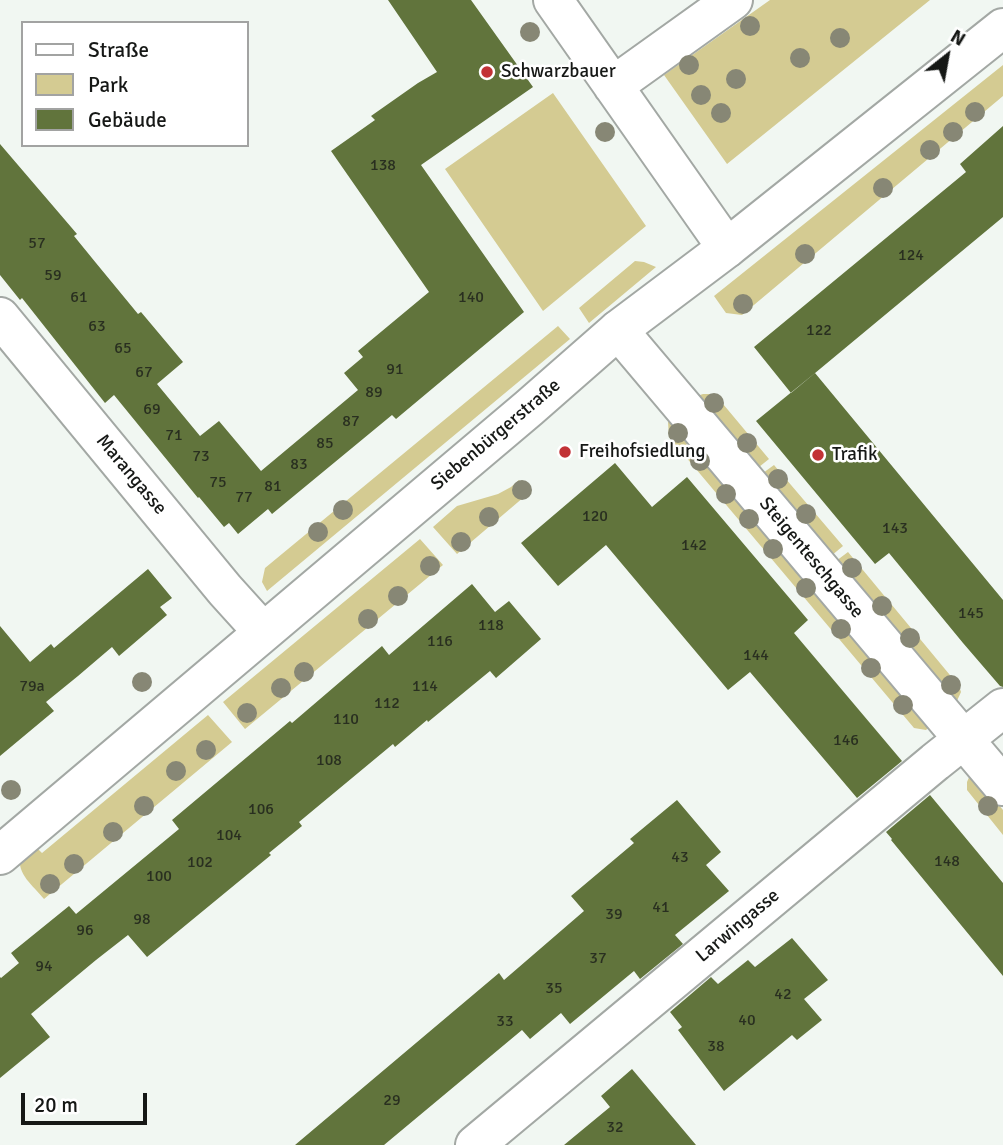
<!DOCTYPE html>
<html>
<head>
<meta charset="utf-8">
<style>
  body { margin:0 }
  #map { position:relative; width:1003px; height:1145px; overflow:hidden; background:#f1f7f2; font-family:Signika,sans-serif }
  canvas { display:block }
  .legend { position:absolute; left:21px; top:21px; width:228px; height:126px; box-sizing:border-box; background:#fff; border:2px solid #a2a3a2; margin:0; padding:9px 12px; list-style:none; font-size:21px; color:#161816 }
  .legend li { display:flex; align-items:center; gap:14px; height:35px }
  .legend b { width:35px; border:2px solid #a2a3a2 }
  .north { position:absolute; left:912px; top:21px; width:70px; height:70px; -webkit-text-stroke:5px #fff; paint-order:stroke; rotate:31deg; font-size:19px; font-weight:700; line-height:28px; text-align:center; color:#161816 }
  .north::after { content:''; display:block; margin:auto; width:24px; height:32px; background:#161816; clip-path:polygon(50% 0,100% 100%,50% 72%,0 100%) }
  .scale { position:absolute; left:21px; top:1093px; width:126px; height:32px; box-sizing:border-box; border:4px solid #161816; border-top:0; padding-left:9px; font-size:21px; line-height:24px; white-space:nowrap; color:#161816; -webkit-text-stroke:5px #fff; paint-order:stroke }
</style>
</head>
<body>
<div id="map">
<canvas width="1003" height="1145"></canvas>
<ul class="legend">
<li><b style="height:9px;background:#fff"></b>Straße</li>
<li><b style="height:19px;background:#d4cb92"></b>Park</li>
<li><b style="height:19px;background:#61743c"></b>Gebäude</li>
</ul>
<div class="north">N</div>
<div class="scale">20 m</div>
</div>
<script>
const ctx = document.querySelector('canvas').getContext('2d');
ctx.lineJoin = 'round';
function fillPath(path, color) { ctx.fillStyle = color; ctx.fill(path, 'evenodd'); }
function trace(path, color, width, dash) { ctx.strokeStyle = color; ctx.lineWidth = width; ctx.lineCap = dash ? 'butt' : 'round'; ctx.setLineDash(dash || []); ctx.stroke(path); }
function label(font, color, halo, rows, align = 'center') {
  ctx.font = font + ' Signika,sans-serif'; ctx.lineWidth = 5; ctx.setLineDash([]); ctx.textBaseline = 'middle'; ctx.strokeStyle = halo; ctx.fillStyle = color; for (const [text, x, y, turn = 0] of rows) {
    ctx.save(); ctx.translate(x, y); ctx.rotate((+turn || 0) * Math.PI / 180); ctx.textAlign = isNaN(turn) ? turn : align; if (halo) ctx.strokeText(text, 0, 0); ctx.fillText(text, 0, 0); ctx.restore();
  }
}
const green = new Path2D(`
  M770,0H930L727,164L664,75Z
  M1003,65V96L742,315L726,313L714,296Z
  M553,93L646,226L543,311L445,169Z
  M635,261L644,262L656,267L589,323L579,308Z
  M558,326L570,339L267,591L262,582L265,568Z
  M703,394H713L718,398L769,459L759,467L697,396Z
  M674,416L931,725L926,730L914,728L669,437L668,422Z
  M774,465L843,546L831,556L763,473Z
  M519,480L531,491L457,554L433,527L457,506L498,494L511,487Z
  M420,539L443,565L245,729L223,702Z
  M848,552L959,686L961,692L956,703L836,561Z
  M208,715L232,742L44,899C33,885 17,875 20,856L35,846L42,853Z
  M970,775L979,781L1003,810V835L967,790V782Z`);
const building = new Path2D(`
  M388,0H471L533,87L421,165L524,312L396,419L392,415L272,514L268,509L238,534L229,523L224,527L199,497L198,498L114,395L105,403L22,298L20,300L0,275V144L77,234L74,236L96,263L138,314L141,312L183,362L157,384L200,436L219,421L261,471L358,390L344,373L363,357L358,351L429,292L331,151L375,120L371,116L418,83L437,72Z
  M1003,126V217L791,393L754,347L966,172L960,164Z
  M815,373L1003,600V687L1000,686L963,643L889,553L875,564L756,421Z
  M615,463L652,507L687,477L808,620L794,633L902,761L857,798L750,672L728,690L606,545L558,586L521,543Z
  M148,569L172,598L160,607L167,615L119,656L112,647L78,676L46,702L54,711L0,756V626L30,662L51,644L54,648Z
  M472,584L495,612L509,601L541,639L496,678L490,671L428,722L427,720L395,747L393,744L299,822L302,826L269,853L271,855L147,957L128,935L96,960L31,1014L50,1037L0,1078V977L1,978L19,963L11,953L69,906L76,914L179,829L172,820L290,721L292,723L382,646L389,655Z
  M930,795L1003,883V976L891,840L892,839L886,832Z
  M677,800L721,852L706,865L729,891L675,935L683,944L640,979L634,971L570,1024L561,1013L530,1039L522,1030L384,1145H295L499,973L504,980L584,911L571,896L634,843L630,839Z
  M792,938L828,980L804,999L822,1020L797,1040L792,1035L724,1091L678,1030L682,1027L670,1012L711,977L718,984L748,960L755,967Z
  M632,1069L696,1145H564L610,1107L601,1096Z`);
const minor = new Path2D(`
  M553,0L727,248
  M613,86L733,0
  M0,317L225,590L263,632
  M618,330L1003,786
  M475,1145L935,762L1003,708`);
const tertiary = new Path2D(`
  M0,855L529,408L618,330L727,248L1003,28`);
const trees = [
  [750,26],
  [530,32],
  [840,38],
  [800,58],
  [689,65],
  [736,79],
  [701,95],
  [975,112],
  [721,113],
  [605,132],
  [953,132],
  [930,150],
  [883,188],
  [805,254],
  [743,304],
  [714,403],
  [678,433],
  [747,443],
  [700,461],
  [778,479],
  [522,490],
  [726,494],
  [343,510],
  [806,514],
  [489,517],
  [749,519],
  [318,532],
  [461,542],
  [773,549],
  [430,566],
  [852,568],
  [806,588],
  [398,596],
  [882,606],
  [368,619],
  [841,629],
  [910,638],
  [871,668],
  [304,672],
  [142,682],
  [951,685],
  [281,688],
  [903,705],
  [247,713],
  [206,750],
  [176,771],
  [11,790],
  [144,806],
  [988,806],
  [113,832],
  [74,864],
  [50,884]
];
const markers = [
  [487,72,7,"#c23236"],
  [565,452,7,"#c23236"],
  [818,455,7,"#c23236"]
];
const numberNames = [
  ["138",383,166],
  ["57",37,244],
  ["124",911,256],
  ["59",53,276],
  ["61",79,298],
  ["140",471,298],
  ["63",97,327],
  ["122",819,331],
  ["65",123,349],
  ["91",395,370],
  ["67",144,373],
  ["89",374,393],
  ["69",152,410],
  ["87",351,422],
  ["71",174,436],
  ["85",325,444],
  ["73",201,457],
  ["83",299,465],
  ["75",218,483],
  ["81",273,487],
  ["77",244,498],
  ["120",595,517],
  ["143",895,529],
  ["142",694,546],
  ["145",971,614],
  ["118",491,626],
  ["116",440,642],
  ["144",756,656],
  ["79a",32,687],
  ["114",425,687],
  ["112",387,704],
  ["110",346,720],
  ["146",846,741],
  ["108",329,761],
  ["106",261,810],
  ["104",229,836],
  ["43",680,858],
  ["148",947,862],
  ["102",200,863],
  ["100",159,877],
  ["41",661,908],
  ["39",614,915],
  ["98",142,920],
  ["96",85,931],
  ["37",598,959],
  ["94",44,967],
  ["35",554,989],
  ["42",783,995],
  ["40",747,1021],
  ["33",505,1022],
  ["38",716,1047],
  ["29",392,1101],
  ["32",615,1128]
];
const poiNames = [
  ["Schwarzbauer",501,72],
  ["Freihofsiedlung",579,452],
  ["Trafik",832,455]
];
const streetNames = [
  ["Siebenbürgerstraße",496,435,-40],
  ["Marangasse",131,475,50],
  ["Steigenteschgasse",811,558,50],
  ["Larwingasse",738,926,-40]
];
fillPath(green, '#d4cb92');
fillPath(building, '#61743c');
trace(minor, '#a3a8a4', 42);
trace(tertiary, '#a3a8a4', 42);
trace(minor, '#fff', 38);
trace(tertiary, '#fff', 38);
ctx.fillStyle = '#878775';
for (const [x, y] of trees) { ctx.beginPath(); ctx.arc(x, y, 10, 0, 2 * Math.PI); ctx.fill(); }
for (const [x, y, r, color] of markers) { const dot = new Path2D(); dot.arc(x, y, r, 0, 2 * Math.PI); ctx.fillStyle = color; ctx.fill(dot); trace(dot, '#fff', 2.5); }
label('16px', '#292f20', null, numberNames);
label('19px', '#161816', '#fff', poiNames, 'left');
label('19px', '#161816', '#fff', streetNames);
</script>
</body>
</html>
